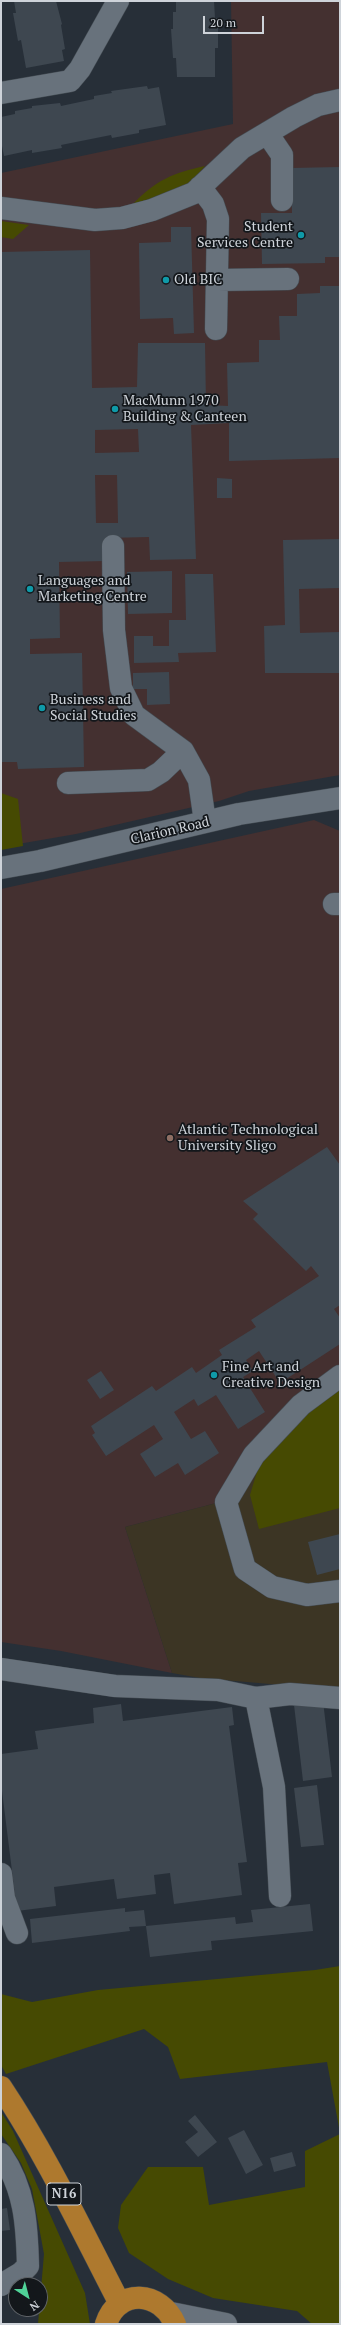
<!DOCTYPE html>
<html>
<head>
<meta charset="utf-8">
<style>
  body { margin:0 }
  #map { position:relative; width:341px; height:2325px; overflow:hidden; background:#272f38; font-family:"PT Serif",serif }
  canvas { display:block }
  .frame { position:absolute; inset:0; border:2px solid #ced3d9; pointer-events:none }
  .north { position:absolute; left:8px; top:2277px; width:40px; height:40px; box-sizing:border-box; background:#13171b; border:1px solid #5e6267; border-radius:50%; rotate:144deg; font-size:11px; font-weight:700; line-height:16px; text-align:center; color:#ced3d9 }
  .north::after { content:''; display:block; margin:auto; width:14px; height:18px; background:#4fd398; clip-path:polygon(50% 0,100% 100%,50% 72%,0 100%) }
  .scale { position:absolute; left:203px; top:16px; width:61px; height:18px; box-sizing:border-box; border:2px solid #ced3d9; border-top:0; padding-left:5px; font-size:12px; line-height:14px; white-space:nowrap; color:#ced3d9; -webkit-text-stroke:3px #13171b; paint-order:stroke }
</style>
</head>
<body>
<div id="map">
<canvas width="341" height="2325"></canvas>
<div class="frame"></div>
<div class="north">N</div>
<div class="scale">20 m</div>
</div>
<script>
const ctx = document.querySelector('canvas').getContext('2d');
ctx.lineJoin = 'round';
function fillPath(path, color) { ctx.fillStyle = color; ctx.fill(path, 'evenodd'); }
function trace(path, color, width, dash) { ctx.strokeStyle = color; ctx.lineWidth = width; ctx.lineCap = dash ? 'butt' : 'round'; ctx.setLineDash(dash || []); ctx.stroke(path); }
function label(font, color, halo, rows, align = 'center') {
  ctx.font = font + ' "PT Serif",serif'; ctx.lineWidth = 3.5; ctx.setLineDash([]); ctx.textBaseline = 'middle'; ctx.strokeStyle = halo; ctx.fillStyle = color; for (const [text, x, y, turn = 0] of rows) {
    ctx.save(); ctx.translate(x, y); ctx.rotate((+turn || 0) * Math.PI / 180); ctx.textAlign = isNaN(turn) ? turn : align; if (halo) ctx.strokeText(text, 0, 0); ctx.fillText(text, 0, 0); ctx.restore();
  }
}
const education = new Path2D(`
  M231,1H340V775L249,791L219,801L76,834L1,847V173L233,124Z
  M314,820L340,831V1387L262,1455L243,1496L125,1527L172,1673L61,1651L1,1642V889Z`);
const medical = new Path2D(`
  M340,1387V1690L200,1678L172,1673L125,1527L243,1496L262,1455Z`);
const green = new Path2D(`
  M205,166L188,185L175,191L133,204C156,180 173,173 205,166Z
  M1,221L29,225L13,239L1,237Z
  M1,793L18,799L23,846L1,850Z
  M340,1387V1508L259,1529L250,1495L262,1455L312,1406Z
  M340,1966V2133L327,2062L180,2079L168,2047L144,2029L6,2074L1,2065V1994L32,2002L98,1990L315,1970Z
  M1,2112L13,2131L85,2293L90,2324H38L44,2254L32,2189L21,2163L1,2134Z
  M340,2134V2324H312L297,2311L213,2298L168,2279L129,2253L118,2228L121,2205L148,2167H203L209,2205L305,2187V2151Z`);
const building = new Path2D(`
  M14,1H56L62,24L61,25L65,49L62,50L64,61L26,68L21,40L18,41L13,13H16Z
  M176,1H214L215,18H218V48H215V77H177L176,58H173L171,29H173V12H176Z
  M147,86L148,89L159,87L166,125L139,130V133L112,138L111,135L61,145L62,148L32,153V150L4,156L1,141V117L15,114V111L32,108V106L60,103L61,106L94,99V96L112,93L111,91Z
  M340,167V257H325V263L262,264L261,213H292L291,168Z
  M171,227H191L194,333L174,334L173,318L140,319L139,243L171,242Z
  M90,250L92,388L137,387L138,343H205L206,405L228,406L227,363L259,362V340H280L279,316H297V294L320,293V286H340V458L229,461V423L191,425L196,559L150,560L149,537L106,538V561L59,562L60,638L30,639V654L82,653L84,767L18,769L17,762H1V252ZM138,429L139,452L95,453V430ZM95,475H117L118,523H96Z
  M217,478L232,479V498H217Z
  M340,539V588L299,589L300,633L340,632V673H265L264,626L285,625L283,540Z
  M172,571V613L128,614L127,572Z
  M185,574H213L216,652L178,653L179,662L134,663V636H153V646H169V620H186Z
  M169,672L170,704L147,705V689H133V673Z
  M327,1147L340,1165V1305L334,1309L340,1318V1344L280,1383L259,1351L246,1360L253,1371L243,1377L265,1412L238,1429L216,1395L198,1406L194,1399L174,1412L191,1439L205,1431L219,1453L185,1475L178,1463L155,1477L140,1454L163,1439L154,1425L106,1456L92,1435L95,1433L91,1426L152,1386L156,1391L192,1367L196,1373L222,1355L219,1350L256,1327L251,1320L319,1276L311,1266L306,1271L253,1219L258,1214L243,1201Z
  M101,1371L114,1390L100,1399L87,1380Z
  M340,1534V1569L317,1575L308,1542Z
  M323,1701L332,1777L303,1781L294,1705Z
  M121,1704L123,1721L232,1707L234,1725L229,1726L247,1862L238,1863L242,1895L174,1904L170,1873L154,1875L156,1894L117,1899L114,1879L54,1887L56,1906L17,1911L1,1783V1754L38,1749L35,1731L94,1723L93,1708Z
  M317,1785L324,1845L301,1847L294,1788Z
  M310,1904L313,1931L211,1941L212,1950L150,1957L146,1926L235,1917L236,1924L253,1922L251,1910Z
  M125,1908V1912L144,1910L146,1926L129,1927L130,1931L32,1943L30,1919Z
  M195,2115L217,2142L198,2157L185,2142L198,2132L188,2121Z
  M244,2130L263,2165L246,2174L228,2138Z
  M292,2152L296,2166L274,2172L270,2158Z
  M7,2208L10,2230L1,2231V2209Z`);
const minor = new Path2D(`
  M1,93L70,81L80,69L118,1
  M267,133L282,155V200
  M200,187L213,204L218,219L216,329
  M1,208L95,220L122,218L152,210L194,193L242,148L294,117L318,105L340,100
  M217,280L288,279
  M113,546L114,630L121,688L134,715L183,751L199,780L205,822
  M68,783L148,780L161,772L183,751
  M1,868L40,861L239,814L340,798
  M334,904H340
  M340,1376L301,1405L254,1455L226,1502L245,1569L272,1587L307,1595L340,1591
  M1,1669L115,1686L218,1690L256,1698L274,1787L280,1896
  M256,1698L290,1694L340,1698
  M1,1874L4,1898L17,1933
  M1,2154C25,2189 27,2225 28,2266L21,2273L1,2285
  M171,2313L226,2324`);
const highway = new Path2D(`
  M1,2087C47,2156 82,2231 120,2304
  M106,2324C118,2287 161,2291 175,2324`);
const markers = [
  [301,235,4,"#0f9aa8"],
  [166,280,4,"#0f9aa8"],
  [115,409,4,"#0f9aa8"],
  [30,589,4,"#0f9aa8"],
  [42,708,4,"#0f9aa8"],
  [170,1138,4,"#8d6e63"],
  [214,1375,4,"#0f9aa8"]
];
const shields = [
  [64,2194,34]
];
const shieldNames = [
  ["N16",64,2194]
];
const poiNames = [
  ["Student",293,227,"right"],
  ["Services Centre",293,243,"right"],
  ["Old BIC",174,280],
  ["MacMunn 1970",123,401],
  ["Building & Canteen",123,417],
  ["Languages and",38,581],
  ["Marketing Centre",38,597],
  ["Business and",50,700],
  ["Social Studies",50,716],
  ["Atlantic Technological",178,1130],
  ["University Sligo",178,1146],
  ["Fine Art and",222,1367],
  ["Creative Design",222,1383]
];
const streetNames = [
  ["Clarion Road",170,831,-13]
];
fillPath(education, '#443030');
fillPath(medical, '#3c3524');
fillPath(green, '#464a02');
fillPath(building, '#3e4750');
trace(minor, '#444c53', 23);
trace(highway, '#444c53', 23);
trace(minor, '#68727c', 22);
trace(highway, '#ae792e', 22);
for (const [x, y, r, color] of markers) { const dot = new Path2D(); dot.arc(x, y, r, 0, 2 * Math.PI); ctx.fillStyle = color; ctx.fill(dot); trace(dot, '#13171b', 1.5); }
for (const [x, y, w] of shields) { const box = new Path2D(); box.roundRect(x - w / 2, y - 11, w, 22, 3); ctx.fillStyle = '#13171b'; ctx.fill(box); trace(box, '#ced3d9', 1); }
label('bold 13px', '#ced3d9', null, shieldNames);
label('14px', '#ced3d9', '#13171b', poiNames, 'left');
label('14px', '#ced3d9', '#13171b', streetNames);
</script>
</body>
</html>
